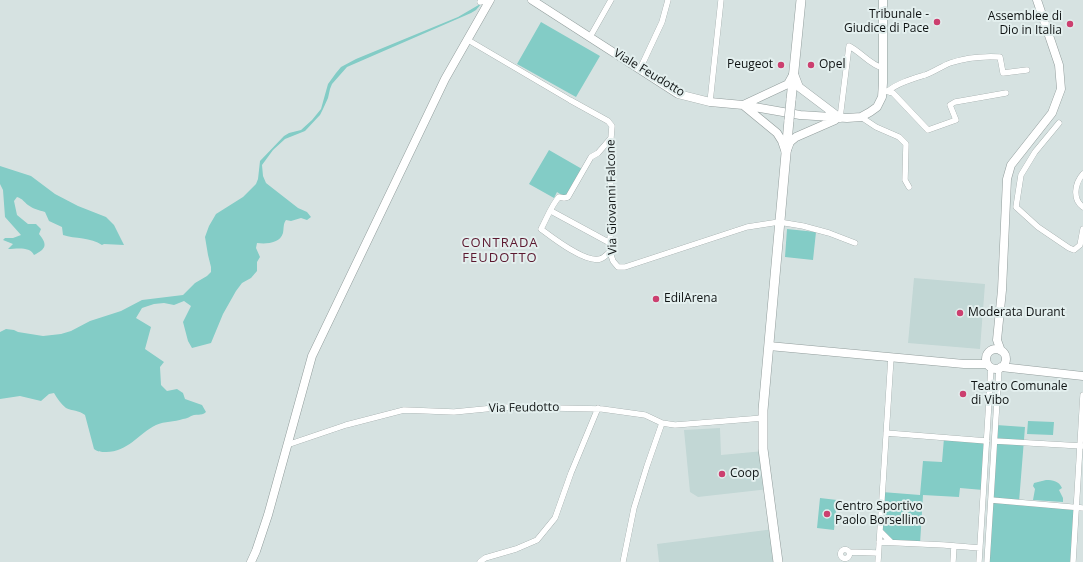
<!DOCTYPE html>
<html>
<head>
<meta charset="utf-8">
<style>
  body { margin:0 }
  canvas { display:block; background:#d6e2e1 }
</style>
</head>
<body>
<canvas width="1083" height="562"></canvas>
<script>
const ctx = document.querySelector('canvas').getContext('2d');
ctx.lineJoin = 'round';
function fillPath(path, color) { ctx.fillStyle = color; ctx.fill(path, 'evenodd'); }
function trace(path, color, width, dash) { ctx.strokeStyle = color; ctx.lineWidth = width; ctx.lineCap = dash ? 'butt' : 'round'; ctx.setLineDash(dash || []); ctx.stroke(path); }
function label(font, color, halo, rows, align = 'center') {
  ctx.font = font + ' "Open Sans",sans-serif'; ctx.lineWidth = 4; ctx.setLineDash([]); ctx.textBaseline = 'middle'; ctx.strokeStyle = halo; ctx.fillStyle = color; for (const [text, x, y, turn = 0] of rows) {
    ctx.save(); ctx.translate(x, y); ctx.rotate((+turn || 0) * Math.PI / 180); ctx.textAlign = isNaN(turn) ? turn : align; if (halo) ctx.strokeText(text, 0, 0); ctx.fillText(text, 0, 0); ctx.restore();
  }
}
const built = new Path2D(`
  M914,278L985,284L980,349L908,343Z
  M720,428L721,455L764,451L769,489L698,497L690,492L684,430Z
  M774,529L777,562H659L657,544Z`);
const green = new Path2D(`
  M482,3L476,10L471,13L347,67L332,84L330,89L328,98L323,109L320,115L305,131L285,139L273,150L262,165L263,176L266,183L298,208L307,212L311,217L307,220L301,218L291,221L286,220C283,224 284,228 283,233C280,244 265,244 257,243L256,248L260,257L257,262V271L251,278L242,283L236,291L223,314L211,343L192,348L188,341L183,322L191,306L184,301L174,305L164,303L154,304L142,308L136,318L151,327L145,349L164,362L160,367L161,385L167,391L177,389L183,393L185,399L202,405L206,412C202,416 199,414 194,415C190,416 187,419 183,419C174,422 165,421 156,425C138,434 128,452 106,452C101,452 98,452 94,449L85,415C79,410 72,411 66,408C61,404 57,398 54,393L49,394L41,401L20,396L0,399V332L6,329L14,330L18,332L43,336L61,334L71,331L90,321L121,311L142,300L183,295L195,283L207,276L211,272V267L208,255L205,237L209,226L216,214L243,197L256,184L258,179L260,161L284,136L289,133L301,130L312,120L321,109L328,84L336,73L341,67L356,59L458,17Z
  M541,22L600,56L576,97L517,64Z
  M549,150L582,169L567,195L563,196L557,192L554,198L529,184Z
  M0,166L31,176L55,194L78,206L106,217L114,225L124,245L104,244L102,245C91,237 75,239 63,235L62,227L49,221L45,212C39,210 33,209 28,205C24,202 23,199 17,197L14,201L17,215L28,224H36L41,229L39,234C48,245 46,249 34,255C30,246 16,249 8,249L13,244L3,240L5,238H13L21,235L5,217L3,190L0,184Z
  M787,229L816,232L813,260L785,257Z
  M1028,421L1054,422L1053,435L1027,434Z
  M996,425L1025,427L1019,502L1075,507L1073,562H987Z
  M944,438L987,441L983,490L960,488L959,497L923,495L920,544L891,542L880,531L882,492L920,495L923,461L942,462Z
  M1046,480C1053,480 1059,481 1062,488L1059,490L1063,498V502L1033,500L1035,489L1033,486L1034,483Z
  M820,498L837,500L834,530L817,528Z`);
const street = new Path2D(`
  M480,2L484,1L488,3
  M590,37L611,0
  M468,40L570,100L608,121L612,126L611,138L610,252L613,261L618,267H625L747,227L779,222L803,226L829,233L855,243
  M640,69L662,22L668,0
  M882,90L893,93L928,130L956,120L950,105L955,102L1006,93
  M888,91C898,83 912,79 925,75C934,72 942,66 950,63C965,58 984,56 1000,57L1003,73L1027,70
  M710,102L721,0
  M861,117L876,127L899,137L906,144L905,180L909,187
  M840,118L849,46C861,52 870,65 883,68
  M1059,123L1035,152L1021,175L1016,207L1038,227L1069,248L1074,250L1080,245L1083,229
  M1083,174C1075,183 1072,199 1083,207
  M551,211L610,243
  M610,252C607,254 604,258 600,259C585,263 553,238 541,229C546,220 552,204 559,197L564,198L568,197L591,157L598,153L611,138
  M886,433L987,441
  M995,441L1082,446
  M287,445L346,425L404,410L454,412L505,407L602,409L645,415L662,423L675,425L763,418
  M991,500L1083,508
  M880,531L891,542
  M879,542L944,545L980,548
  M840.5 554a4.5 4.5 0 1 1 9 0a4.5 4.5 0 1 1-9 0Z
  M849,552L878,553
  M480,562L485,558L516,549L537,540L555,518L571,473L598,408
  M623,562L634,508L647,466L662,423
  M878,562L891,357
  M953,562L954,546
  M979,562L991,368
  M987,562L999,368
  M1073,562L1083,395`);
const secondary = new Path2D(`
  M532,0L678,94L710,102L743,105L800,115L847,118L861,117L870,112L877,107L882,97L883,83V0
  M794,74L799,87L840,118
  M787,150L790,142L796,137L835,120
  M786,153L782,141L777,133L743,105L788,84L793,75
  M769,346L964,364H987
  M986 359a10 10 0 1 1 20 0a10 10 0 1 1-20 0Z
  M1001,351L997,340L1002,290L1007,179L1011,165L1052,113L1061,89L1059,65L1037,0
  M1001,367L1083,376
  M251,562L256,551L268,515L312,356L445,79L490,0`);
const primary = new Path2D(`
  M791,100L801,0
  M778,562L763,449V410L789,120`);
const primaryBridge = new Path2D(`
  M789,120L791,100`);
const markers = [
  [937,22,4,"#cc3f6f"],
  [1070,24,4,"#cc3f6f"],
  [781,65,4,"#cc3f6f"],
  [811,65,4,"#cc3f6f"],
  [656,299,4,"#cc3f6f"],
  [960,313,4,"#cc3f6f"],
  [963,394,4,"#cc3f6f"],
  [722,474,4,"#cc3f6f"],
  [827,514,4,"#cc3f6f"]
];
const poiNames = [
  ["Tribunale -",929,15,"right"],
  ["Giudice di Pace",929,29,"right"],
  ["Assemblee di",1062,17,"right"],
  ["Dio in Italia",1062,31,"right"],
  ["Peugeot",773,65,"right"],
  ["Opel",819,65],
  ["EdilArena",664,299],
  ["Moderata Durant",968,313],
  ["Teatro Comunale",971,387],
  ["di Vibo",971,401],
  ["Coop",730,474],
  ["Centro Sportivo",835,507],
  ["Paolo Borsellino",835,521]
];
const streetNames = [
  ["Viale Feudotto",649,73,31],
  ["Via Giovanni Falcone",612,197,-91],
  ["Via Feudotto",524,408,-1]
];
const neighbourhoodNames = [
  ["CONTRADA",500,243],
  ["FEUDOTTO",500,258]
];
fillPath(built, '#c2d7d5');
fillPath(green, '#83ccc6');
trace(street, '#929d9c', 6);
trace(secondary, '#929d9c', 9);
trace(primary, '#929d9c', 10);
trace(street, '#fff', 5.5);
trace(secondary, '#fff', 8);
trace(primary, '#fff', 9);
trace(primaryBridge, '#929d9c', 10, []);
trace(primaryBridge, '#fff', 9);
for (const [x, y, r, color] of markers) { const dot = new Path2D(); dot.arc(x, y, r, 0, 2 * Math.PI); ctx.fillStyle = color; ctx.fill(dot); trace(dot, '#e3efee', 1.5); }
label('12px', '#0f1313', '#e3efee', poiNames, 'left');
label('12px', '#0f1313', '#e3efee', streetNames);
ctx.letterSpacing = '1px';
label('13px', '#5c182f', '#e3efee', neighbourhoodNames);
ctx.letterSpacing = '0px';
</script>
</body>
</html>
